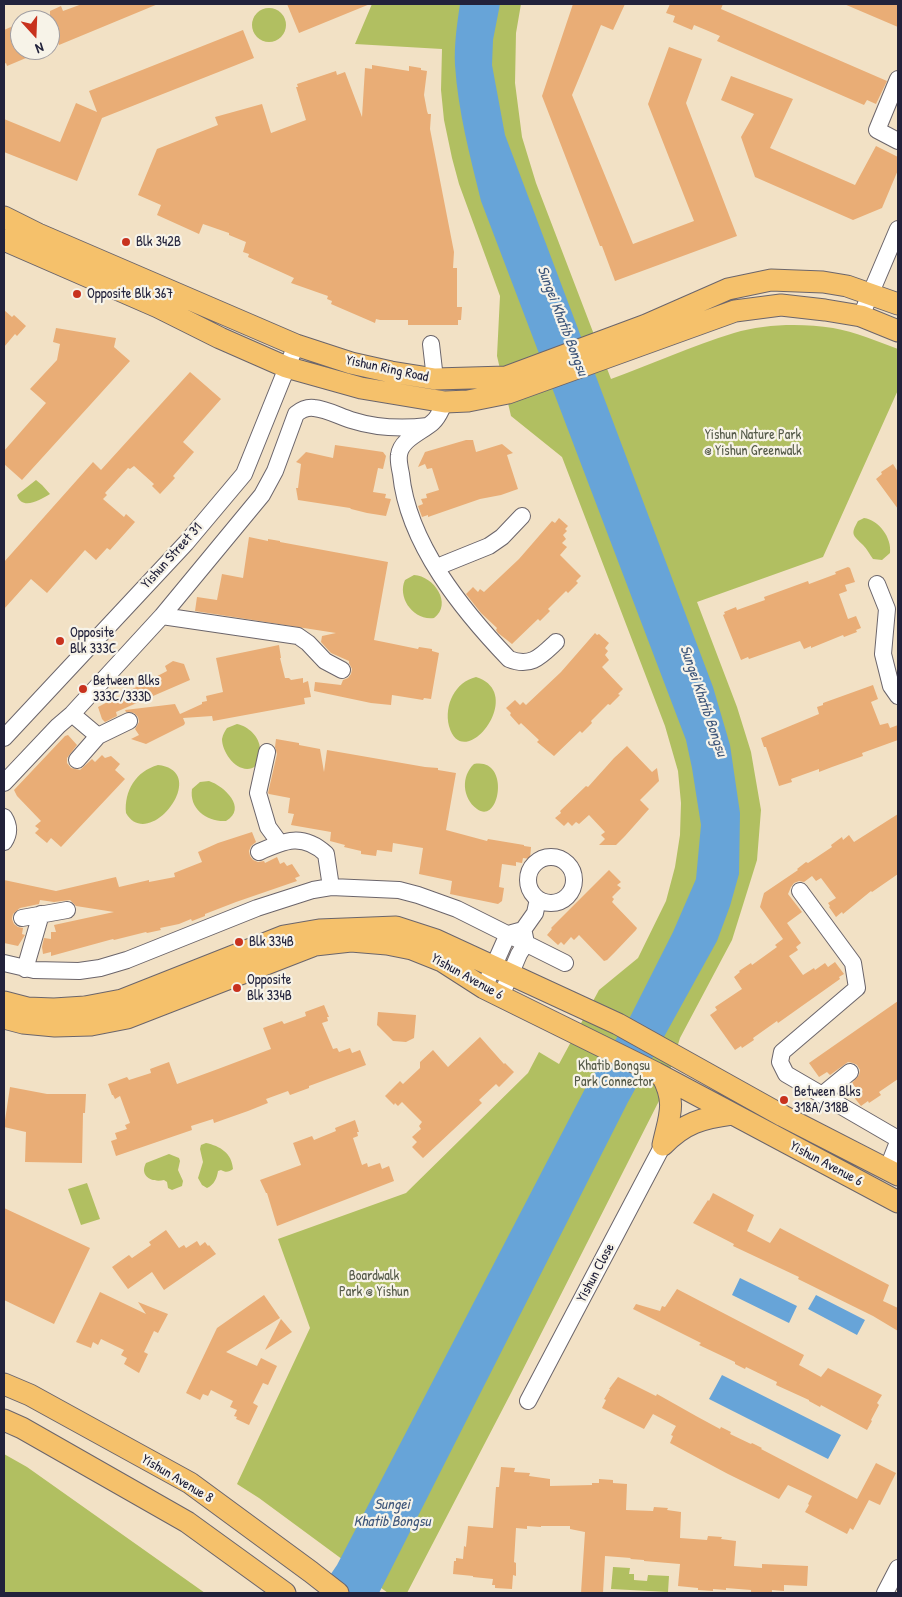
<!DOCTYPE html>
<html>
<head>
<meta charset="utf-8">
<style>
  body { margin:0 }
  #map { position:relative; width:902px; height:1597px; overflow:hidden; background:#f2e1c5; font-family:"Patrick Hand",sans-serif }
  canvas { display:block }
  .frame { position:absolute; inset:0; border:5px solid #22223b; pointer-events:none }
  .north { position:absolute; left:10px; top:10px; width:50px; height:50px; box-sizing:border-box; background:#f7f3e8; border:1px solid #a29fa3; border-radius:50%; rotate:160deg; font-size:14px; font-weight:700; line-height:20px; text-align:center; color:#22223b }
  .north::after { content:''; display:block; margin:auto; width:18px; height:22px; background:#c8321e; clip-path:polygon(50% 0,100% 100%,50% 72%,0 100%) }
</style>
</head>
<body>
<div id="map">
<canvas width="902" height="1597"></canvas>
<div class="frame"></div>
<div class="north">N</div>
</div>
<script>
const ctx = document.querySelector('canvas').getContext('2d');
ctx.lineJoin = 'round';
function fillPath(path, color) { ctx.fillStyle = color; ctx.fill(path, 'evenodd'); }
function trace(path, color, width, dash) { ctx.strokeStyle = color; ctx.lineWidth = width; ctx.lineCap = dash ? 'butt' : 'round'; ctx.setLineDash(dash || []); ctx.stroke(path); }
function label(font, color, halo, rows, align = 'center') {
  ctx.font = font + ' "Patrick Hand",sans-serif'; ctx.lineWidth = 4.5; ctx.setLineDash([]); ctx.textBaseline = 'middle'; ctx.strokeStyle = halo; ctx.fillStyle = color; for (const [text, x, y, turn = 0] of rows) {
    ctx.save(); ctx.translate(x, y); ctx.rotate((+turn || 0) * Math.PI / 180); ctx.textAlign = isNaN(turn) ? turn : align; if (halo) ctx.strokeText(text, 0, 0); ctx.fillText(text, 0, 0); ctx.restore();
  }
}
const green = new Path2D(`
  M372,4H521L516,33L515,83L522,137L536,183L611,379C652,364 692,346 734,333C764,324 801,323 833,328C855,332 877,341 898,349V390L823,557L697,602L737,707L751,752L761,810L757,860L732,940L680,1038L663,1093L511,1393L407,1593H388L259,1498L237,1484L310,1328L278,1239L406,1193L528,1073L539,1052L559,1064L599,990L638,958L666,901L675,867L680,835L681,803L678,771L665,726L562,457L511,416L497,356L500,296L459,184L452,158L444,120L441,90L442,49L355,44Z
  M252 25a17 17 0 1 1 34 0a17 17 0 1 1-34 0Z
  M36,480L42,485L50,494C40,500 22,511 17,495Z
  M864,518C879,520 892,538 890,553L882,560L873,559C870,555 867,549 863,545C853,535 850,535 858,521Z
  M414,575C434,576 453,604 434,618C413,621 397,597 405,580Z
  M476,677C528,693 463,776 449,726C444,705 455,682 476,677Z
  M237,724C248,726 260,737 260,749C260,755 257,761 256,766C240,777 222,754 222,739C223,734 225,731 227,728Z
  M474,764C511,757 500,826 477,809C462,798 461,776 474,764Z
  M158,765C212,771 149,853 126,813C124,791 136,771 158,765Z
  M209,781C224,786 248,808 226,821C207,822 189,809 192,789L200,782Z
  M206,1143C220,1146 232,1153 233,1169C229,1172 226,1173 221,1170L218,1171C217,1178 214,1185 207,1188L202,1185L198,1178L203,1162L200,1149L201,1145Z
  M169,1154L179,1158L180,1161L178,1170L183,1181L182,1186L172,1190L168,1188L167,1182L164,1180C152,1183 139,1176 146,1163Z
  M87,1183L100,1219L81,1225L68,1189Z
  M4,1454L27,1467L205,1593H4Z
  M613,1567L630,1568L629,1574H634V1580L647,1581L648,1575L669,1576L668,1592L611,1589Z`);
const water = new Path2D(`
  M460,4H500L493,40L492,65L505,135L713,687L730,745L740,813L739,874L730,906L717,941L628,1102L379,1593H318L337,1565L588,1083L630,1017L673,932L696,879L701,825L692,768L686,740L481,201C470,156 458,111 455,65C454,45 457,24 460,4Z
  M740,1278L797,1306L789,1323L732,1295Z
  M816,1295L865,1320L857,1335L808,1309Z
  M722,1375L841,1435L828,1459L709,1399Z`);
const building = new Path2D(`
  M82,4H158L59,45L50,23V11L61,6L63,11Z
  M287,4H370L299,33Z
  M573,4H625L613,30L601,25L572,95L633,244L694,221L648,104L669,47L702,59L686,103L737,236L615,281L602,246H600L542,96Z
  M670,4H723L721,9L887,81L876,104L867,100L864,105L717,41L720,36L706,30L694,25L692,30L673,22L675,16L666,13Z
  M844,4H898V27Z
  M20,23V50H45L7,66L6,63L4,64V30Z
  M243,30L254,58L102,118L77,181L4,152V119L60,142L76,103L97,112L89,91Z
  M372,65L409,71V66L421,68V70L427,71L424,95L427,111L428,114H431L430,129L454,252L453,268H457V307H462L461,320H458V325H408V320H380L376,319L375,323L331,304L332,301L327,299L328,296L291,283L294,278L248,257L249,254L243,252L246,242L229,235V233L203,224L199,234L157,215L161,205L138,195L157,149L218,125L215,117L262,104L271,133L306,120L296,87H298L297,84L336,71L337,75L345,72L362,117L365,68L372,69Z
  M731,76L793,99L770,148L855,185L876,146L898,157V170L882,208L853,220L755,177L741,137L754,114L721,100Z
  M4,310L12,317L14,315L26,326L17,336L15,334L4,347Z
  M56,328L116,338L114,347L130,361L22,480L4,464V451L46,403L30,389L57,360L60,344L53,342Z
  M190,372L221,399L183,442L194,452L173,476L175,478L160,494L152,486L154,484L134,466L130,469L128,468L105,493L107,495L103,499L124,517L126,514L135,522L110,550L107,548L96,560L85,550L47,593L31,579L4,609V562L93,462L101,470Z
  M466,440H473L476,452L502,444L513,453L507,455L518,489L501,495L480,499L428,517V515L422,517L418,506L423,504L421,499L427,498L426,494L439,490L432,468L427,469L425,464L418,467L425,452Z
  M335,445L383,452L386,456L383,469L378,468L373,492L386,494L385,498L391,499L386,516L367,513L351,509L350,508L298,500L296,488H298L301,464L296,462L306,452L333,458Z
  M893,464L898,472V509L876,479L882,474L881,472Z
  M559,518L568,526L565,529L567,531L563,535L566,539L562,543L567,547L560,555L581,576L576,581L578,583L568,593L566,591L548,609L550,611L540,621L538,619L512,644L498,633L496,630L497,628L481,613L466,594L473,587L478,592L480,589L484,592L519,559L552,521L555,523Z
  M249,537L268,541V539L280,541V542L388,562L374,640L418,649L419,647L432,649V651L439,653L431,699L424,698L423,700L392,695L391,705L371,703L314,691L315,682L341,685L343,680L348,678L351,674L352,669L349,663V661L331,653L321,642L322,636L336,633L195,611L197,597L217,600L222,574L243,578Z
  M848,567L850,568L855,582L845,585L847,591L839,594L848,619L856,616L861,628L856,630L857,632L844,637L843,635L811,648V646L804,649L800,641L749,659L748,657L741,660L723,615L725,614L724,612L736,607L737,610L765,600L764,597L808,581L809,584L836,574L835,572Z
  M595,633L597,635L599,634L609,643L605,648L608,651L605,655L609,660L602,667L623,689L618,694L620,695L610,705L608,704L591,721L592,723L582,733L580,731L554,756L537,742L539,740L521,723L519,725L510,715L511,713L506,708L515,700L520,705L523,702L526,705L561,672Z
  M279,645L281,658H280L285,678H289L291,680L303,678V683L308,681L311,697L304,698L305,704L213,721L212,716L183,718L185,723L184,725L146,744L131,739L139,735L135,729L139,722L138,717L134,713L126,712L125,710L175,704L180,714L202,704V702L207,701L206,696L223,692L216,658Z
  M173,661L184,664L190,680L116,712L117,716L105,722L102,719L98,707L167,671L165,666Z
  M873,685L878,699L871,702L880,725L888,723L890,728L898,725V740L862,753L863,756L832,767L819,772V769L791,779L792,782L779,786L766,747H764L761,738L819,714L817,707L823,705V703Z
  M68,735L77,745L67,758V763L71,768L80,770L92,759L95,762L102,755L105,758L111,756L120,764L115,770L125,779L61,847L51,838L47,843L35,833L39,829L35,826L41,821L17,796L14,790L65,736Z
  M276,739L299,743V745L320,749L324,772L327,750L425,767L438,768V770L456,773L446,830L487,841L488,839L524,845V846L531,847L530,859L523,858L522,863L516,862V866L502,864L499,887L504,888L502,901L498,904L450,894L452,881L419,874L423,848L393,843L392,852L377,850L376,856L361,854V851L344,847L345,845L330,841L331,832L291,825L294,814L288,813L290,798L269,794L268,793L277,754L275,747Z
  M627,746L652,772L657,768L659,781L640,800L649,809L625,836L616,845H599L605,839L601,835L605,832L589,815L579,824L576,822L572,826L568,822L564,826L555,818L561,813L560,811L586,786L588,787L614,758Z
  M898,814V874L872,892L871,891L843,914L842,912L836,917L829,907L830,906L828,903L836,898L821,878L816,881L812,876L804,882L799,881L794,883L791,887L788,894L802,912L787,923L801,943L796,947L798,950L789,956L803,975L814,968L815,970L825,963L828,967L835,962L844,974L839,977L840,979L778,1023L777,1021L753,1038L754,1040L742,1048L741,1046L735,1050L710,1015L717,1010L715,1007L742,989L734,977L740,972L739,971L751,963L752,965L777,947L775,945L783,939L760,907L764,893L798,870L797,869L806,862L808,863L832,847L831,845L842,837L843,840L849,835L854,842Z
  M252,832L256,842L251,846L249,851L250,856L253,860L258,862L264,861L265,863L277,857L280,864L284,862L287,866L292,864L300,876L295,878L297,881L236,902L205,914V916L192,921L191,919L179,924L160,928L161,930L147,933L146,932L114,940L113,939L51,956V952L43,954L42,947L44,938L51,939V932H56L54,925L114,912L76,906L70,900L54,902L40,900L39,904L20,908L13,914L12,919L14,924L18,927L23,928L22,934L25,935L18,946L4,943V880L56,891L116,877L119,887L149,880V882L175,877L174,873L202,862L198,852L218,843Z
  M609,870L621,882L617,885L621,888L612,897L614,899L612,902L637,928L636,930L616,951L607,960L604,961L579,935L574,940L571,937L564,945L561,942L558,945L547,935L552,929L551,928Z
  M898,1001V1079L879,1092L881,1095L869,1103L868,1101L861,1106L853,1096L859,1092L852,1083L859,1075L860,1070L857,1065L853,1063L848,1062L830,1075L827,1072L819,1077L809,1063Z
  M324,1005L329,1017H327L328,1021L322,1023L333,1049L337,1048L339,1052L350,1048L352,1053L360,1050L366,1065L309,1086V1088L290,1095L288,1091L266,1099L268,1103L248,1111L214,1123L213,1119L191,1126L192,1130L116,1156L111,1141L117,1139L115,1133L127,1129L125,1125L130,1123L120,1096L115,1099L113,1095H112L108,1084L127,1077L129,1080L151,1073L150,1069L169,1062L177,1084L218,1069L271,1049L263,1028L282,1021L284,1024L306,1016L305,1012Z
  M378,1012L416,1015L414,1038L406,1042L393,1041L377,1025Z
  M480,1037L504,1064L505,1063L514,1072L499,1087L496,1084L479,1100L482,1103L423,1158L412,1147L417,1142L412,1137L421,1129L419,1126L422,1122L402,1102L398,1106L395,1103L394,1105L385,1096L400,1081L403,1084L420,1068V1062L433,1050L448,1067Z
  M10,1087L47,1094H86L85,1113H83L82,1163L25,1162L26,1132L4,1127Z
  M355,1120L359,1132H357L358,1136L353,1138L362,1165L367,1163L368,1167L380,1163L382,1169L389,1166L394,1181L277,1226L267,1193H266L260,1180L301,1165L293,1143L312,1136L314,1140L336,1131L335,1128Z
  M713,1193L754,1215L747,1231L770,1243L780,1228L889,1285L883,1301L898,1308V1331L873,1316L798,1279L799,1277L733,1246L734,1244L693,1223L708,1200L709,1201Z
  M4,1208L90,1248L54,1324L4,1300Z
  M166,1230L179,1248L184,1245L186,1248L197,1241L200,1246L205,1242L208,1246L209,1245L216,1254L164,1290L152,1272L128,1289L112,1267L129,1255L132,1258L151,1245L149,1242Z
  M677,1289L804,1355L799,1365L821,1377L828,1368L882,1395L877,1403L879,1405L871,1420L872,1421L867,1430L821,1405L820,1407L809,1401V1400L776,1385L777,1382L746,1367L745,1369L735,1364V1362L699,1345L701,1343L633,1309L636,1304L660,1311L662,1306L665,1307Z
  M100,1292L146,1314L138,1302L168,1314L158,1333L154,1331L144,1352L148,1354L139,1373L124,1364L127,1358L121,1355L124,1350L101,1339L98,1345L93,1342L91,1348L76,1342Z
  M264,1295L280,1318L226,1352L257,1366L261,1358L277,1366L268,1385L263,1383L253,1403L258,1406L249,1425L236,1419L237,1417L234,1416L237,1410L230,1407L233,1401L211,1390L208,1396L203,1394L200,1400L186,1393L217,1328Z
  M281,1319L292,1332L265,1350Z
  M618,1377L656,1396L657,1394L696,1416L720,1429L721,1427L731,1432L730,1434L751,1444L752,1443L762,1448L761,1449L857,1499L876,1463L896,1473L880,1505L869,1500L853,1530L850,1528L847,1534L805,1512L809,1505L808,1504L812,1496L788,1485L779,1499L728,1474L670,1443L673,1436L671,1435L676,1426L653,1414L644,1429L602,1408L606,1400L604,1399L610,1389H609Z
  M501,1467L515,1468L514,1472L530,1473L529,1476L550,1479V1486L592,1485V1483H599V1479L613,1480V1483L627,1484L626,1510L653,1511L654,1507L668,1508L667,1510L681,1512L680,1538L707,1540L708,1536L722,1537L721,1539L736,1541L734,1566L762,1568V1564L808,1566L807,1586L784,1585V1591L772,1590V1593H751V1590L726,1588V1590L713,1589V1591L698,1590V1588L678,1586L680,1564L644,1561V1560L630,1559L631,1558L605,1556L603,1593H581L585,1532L570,1529V1526H541V1527L527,1526V1529L516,1528L514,1562L516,1563V1576L513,1575L512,1589L495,1588V1585H492L493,1579L473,1577V1576L453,1574L454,1561H456V1558L463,1559L464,1546L466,1547L468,1526L493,1528L496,1487H499Z`);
const minor = new Path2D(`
  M898,79L877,130L898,141
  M861,316L898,229
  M431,344L435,379
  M445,402C441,409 439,417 433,422C422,432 401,439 399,455C398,461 400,469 401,474C408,544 463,611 509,659C531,668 541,656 556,642
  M437,567L489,546L502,537L522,516
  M877,584L887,609L883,654L891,686L898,696
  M162,616L298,636L308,643L325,661L342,670
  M72,714L98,736
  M4,738L186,543L244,474L296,345
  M267,752L258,793L268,827L279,842
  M77,760L98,736L129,721
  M4,783L58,726L72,714L162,616L262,495L275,471L296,414C301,410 307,407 314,408C326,409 339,416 351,420C376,428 403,429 428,426
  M4,817C9,825 10,833 4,842
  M259,852C285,840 303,833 326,854L331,887
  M528 880a23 23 0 1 1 46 0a23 23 0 1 1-46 0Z
  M800,891L853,963L857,988L782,1052L780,1062L786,1074L898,1139
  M22,918L67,910
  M512,933L523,930L535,913L538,899
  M4,963L34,970L79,971L100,968L127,960L257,908L313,890L331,887L399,890L418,895L457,909L565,963
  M25,969L41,914
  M484,988L508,934
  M501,996L519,954L526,943L524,933
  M822,1095L850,1072
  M887,1170L898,1142
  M528,1401L663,1145
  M885,1593L898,1568`);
const major = new Path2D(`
  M4,217L38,234L296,345L351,363L391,372L435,379L506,377L646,325L728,289L771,280L823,282L847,286L898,304
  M4,240L158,307L220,338L286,367L361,388L445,402L468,401L508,393L735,311L781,305L825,310L861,316L898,331
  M4,1002L27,1008L54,1009L85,1007L122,1000L284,936L319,930L396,927L436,940L618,1024L783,1116L898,1175
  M4,1018L23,1023L55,1026L91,1025L127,1018L315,945L351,941L387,944L412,949L442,961L484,988L656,1073L898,1202
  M662,1076C677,1103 669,1117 663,1145
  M663,1145C684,1123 702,1118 732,1114
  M4,1384L30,1395L190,1483L311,1572L338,1593
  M4,1420L22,1428L187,1522L285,1593`);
const markers = [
  [126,242,5,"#c8321e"],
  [77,294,5,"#c8321e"],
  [60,641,5,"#c8321e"],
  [83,689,5,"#c8321e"],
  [239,942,5,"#c8321e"],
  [237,988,5,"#c8321e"],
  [784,1100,5,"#c8321e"]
];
const poiNames = [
  ["Blk 342B",136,242],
  ["Opposite Blk 367",87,294],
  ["Opposite",70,633],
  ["Blk 333C",70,649],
  ["Between Blks",93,681],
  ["333C/333D",93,697],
  ["Blk 334B",249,942],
  ["Opposite",247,980],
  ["Blk 334B",247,996],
  ["Between Blks",794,1092],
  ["318A/318B",794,1108]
];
const streetNames = [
  ["Yishun Ring Road",387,369,12],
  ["Yishun Street 31",172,556,-48],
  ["Yishun Avenue 6",467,977,29],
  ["Yishun Avenue 6",826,1164,28],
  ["Yishun Close",596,1273,-62],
  ["Yishun Avenue 8",177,1479,31]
];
const parkNames = [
  ["Yishun Nature Park",753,435],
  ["@ Yishun Greenwalk",753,451],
  ["Khatib Bongsu",614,1066],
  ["Park Connector",614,1082],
  ["Boardwalk",374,1276],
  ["Park @ Yishun",374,1292]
];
const waterNames = [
  ["Sungei Khatib Bongsu",562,321,69],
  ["Sungei Khatib Bongsu",703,701,71],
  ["Sungei",392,1505],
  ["Khatib Bongsu",392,1522]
];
fillPath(green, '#b1bf61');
fillPath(water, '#67a4d8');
fillPath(building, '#e9ad76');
trace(minor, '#6b656b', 18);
trace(major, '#6b656b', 23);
trace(minor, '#fff', 16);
trace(major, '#f5c16b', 21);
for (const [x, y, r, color] of markers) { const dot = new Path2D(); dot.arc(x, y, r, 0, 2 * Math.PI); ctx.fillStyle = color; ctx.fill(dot); trace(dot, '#f7f3e8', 2); }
label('14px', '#22223b', '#f7f3e8', poiNames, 'left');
label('14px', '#22223b', '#f7f3e8', streetNames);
label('14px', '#545948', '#f7f3e8', parkNames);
label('italic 15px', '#3e567a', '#f7f3e8', waterNames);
</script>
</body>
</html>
